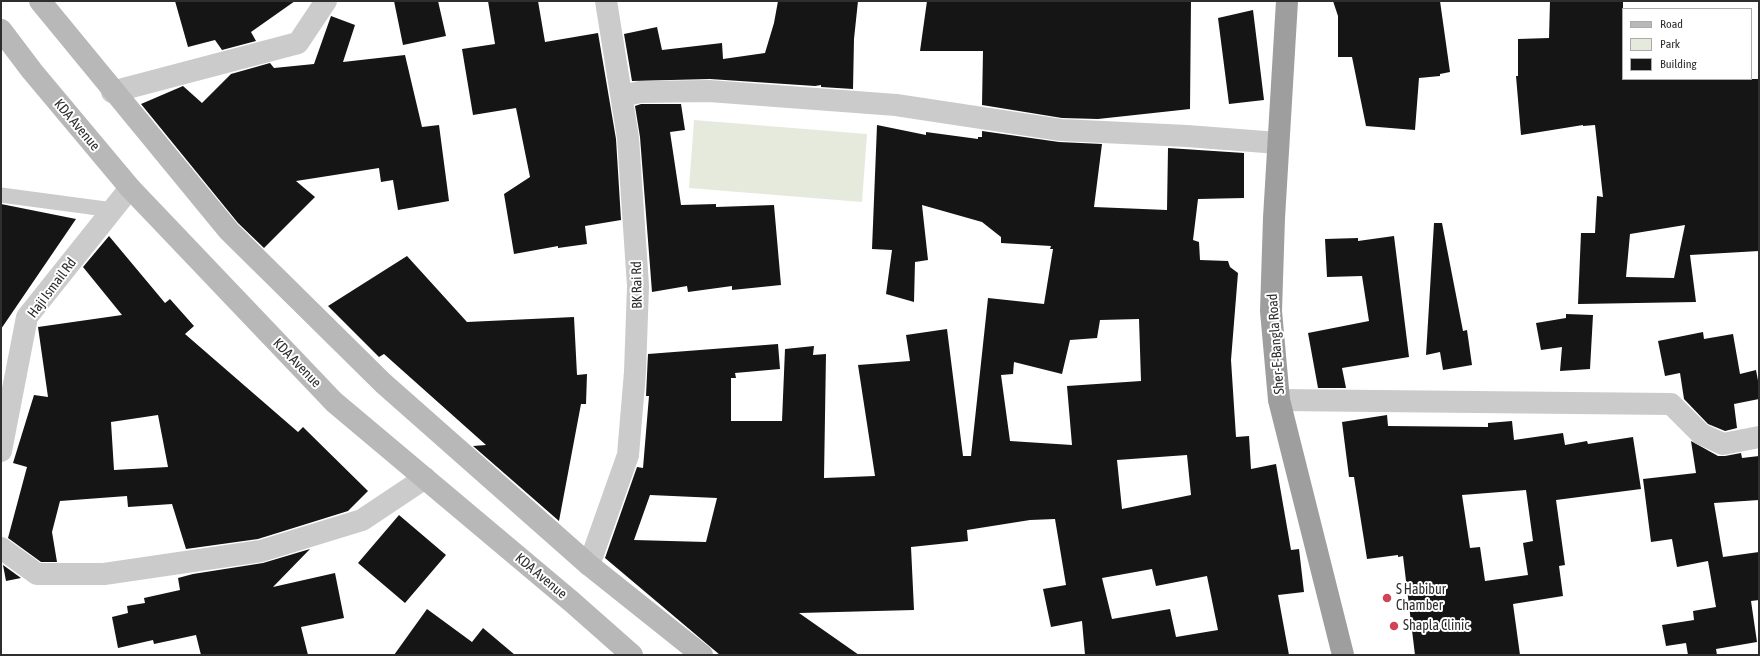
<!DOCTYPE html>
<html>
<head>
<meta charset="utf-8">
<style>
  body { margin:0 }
  #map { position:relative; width:1760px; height:656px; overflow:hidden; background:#fff; font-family:"Asap Condensed",sans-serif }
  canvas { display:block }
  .frame { position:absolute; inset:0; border:2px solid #2e2e2e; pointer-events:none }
  .legend { position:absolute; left:1622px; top:8px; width:130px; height:72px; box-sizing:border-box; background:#fff; border:1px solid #ababab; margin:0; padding:5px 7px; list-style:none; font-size:12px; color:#2e2e2e }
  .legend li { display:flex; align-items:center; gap:8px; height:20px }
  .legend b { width:20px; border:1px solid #ababab }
</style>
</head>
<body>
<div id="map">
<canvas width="1760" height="656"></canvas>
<div class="frame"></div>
<ul class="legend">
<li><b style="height:5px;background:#b8b8b8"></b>Road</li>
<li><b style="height:11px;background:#e5eadd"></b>Park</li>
<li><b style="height:11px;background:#151515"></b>Building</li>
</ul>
</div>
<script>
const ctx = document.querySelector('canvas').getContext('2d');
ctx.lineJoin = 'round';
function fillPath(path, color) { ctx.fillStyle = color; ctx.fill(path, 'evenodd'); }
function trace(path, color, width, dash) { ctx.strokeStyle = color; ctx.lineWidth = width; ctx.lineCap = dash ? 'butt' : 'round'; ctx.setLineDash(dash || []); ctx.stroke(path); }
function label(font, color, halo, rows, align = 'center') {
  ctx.font = font + ' "Asap Condensed",sans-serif'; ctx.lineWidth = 4; ctx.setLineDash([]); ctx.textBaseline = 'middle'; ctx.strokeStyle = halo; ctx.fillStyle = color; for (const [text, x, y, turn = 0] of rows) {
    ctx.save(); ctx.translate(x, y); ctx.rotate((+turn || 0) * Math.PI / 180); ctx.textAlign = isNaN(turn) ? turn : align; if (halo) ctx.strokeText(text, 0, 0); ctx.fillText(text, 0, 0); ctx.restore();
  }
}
const green = new Path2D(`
  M694,120L867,134L862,202L689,188Z`);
const building = new Path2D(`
  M175,1H295L251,32L256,41L222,50L215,40L188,47Z
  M394,1H438L446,36L403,45Z
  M488,1H538L545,42L598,33L616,139L621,220L585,226L587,244L558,248V246L514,254L504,194L530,177L516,108L473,115L462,49L495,44Z
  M778,1H858L854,39L853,89L821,87V85L815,86L710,79L632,81L624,34L657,27L662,50L722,43L723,59L765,53L774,23Z
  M927,1H1191L1190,109L1098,119L1062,118L982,105L983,51H920Z
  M1333,1H1440L1450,72L1440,74V76L1419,78L1415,130L1366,126L1352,57H1338V16Z
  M1550,1H1623V79H1759V251L1690,255L1696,302L1578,304L1581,233H1595L1597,196L1603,197L1595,125L1583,126V125L1521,135L1516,76H1518V39L1549,38ZM1685,225L1674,278L1626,277L1630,234Z
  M1253,10L1264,100L1229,104L1218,18Z
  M331,16L355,25L343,62L405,55L422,127L439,125L449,201L398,210L393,180L381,182L379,168L296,181L315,197L264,248L238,223L141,104L183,86L202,103L231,74L270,63L274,68L314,64Z
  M641,104H681L685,130L670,132L681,205L716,204V207L774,205L781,285L732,290V286L688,292L687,286L652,292L640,137L635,106Z
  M877,125L926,135V132L978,139V137H982V131L1059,142L1102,144L1094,207L1167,210L1168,148L1244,153V198L1198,199L1193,240L1199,242L1200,260L1228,261L1230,267L1238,273L1231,360L1236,437L1249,436L1251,469L1276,464L1291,550L1299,549L1304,592L1278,595L1289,655H1085L1082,621L1051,627L1043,589L1066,585L1055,519L1030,520L967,530L968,541L911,547L914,610L799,613L859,655H720L605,558L637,467L643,468L649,396H646L648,354L778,344L780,369L735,373L736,378H731V421H782L785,349L814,346L813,355L826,354L824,478L875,476L858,365L910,361L906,335L947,329L963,456H971L988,298L1044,304L1053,249H1050L1051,246L1001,243V237L982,222L922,205L928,260L915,262L914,302L886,294L892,250L872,249ZM1139,319L1141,381L1067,386L1072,445L1010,441L1001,375L1013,374L1014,362L1062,374L1070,340L1097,338L1100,320ZM1187,455L1191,495L1122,509L1117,460ZM650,495L717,498L706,542L634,540ZM1152,569L1156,586L1207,576L1218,630L1176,637L1170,609L1112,619L1102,578Z
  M1,204L76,219L1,329Z
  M1434,223H1442L1463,331L1467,330L1472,365L1443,370L1440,352L1426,355Z
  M109,236L165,303L170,299L194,326L185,334L298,432L303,427L368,491L348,511L258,539L186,549L172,504L128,507L127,496L60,501L52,532L57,562H41L8,538L27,467L13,463L34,395L48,397L38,327L122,315L83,267ZM158,415L168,467L114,470L111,422Z
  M1394,236L1409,357L1342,368L1346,388H1318L1308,333L1369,321L1362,276L1327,277L1325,239L1358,238V241Z
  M407,256L467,322L574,317L577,375L587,374L586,404H581L559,521L473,446L486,445L384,354L379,357L328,306Z
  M1566,314L1593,315L1590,369L1560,371L1562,347L1541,350L1536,323L1566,318Z
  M1703,332L1704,339L1733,334L1740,374L1756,370L1759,386V399L1734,404L1737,428L1725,431L1708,424L1684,399L1680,373L1665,376L1658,341Z
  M1387,415L1388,426L1488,427V423L1512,421L1514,440L1563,433L1565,445L1587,441L1588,444L1633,437L1641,489L1556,500L1565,565L1559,566L1563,596L1513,604L1520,655H1415L1403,556L1398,557V555L1367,559L1354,477H1349L1342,422ZM1526,490L1533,541L1523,543L1528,575L1485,581L1480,547L1470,548L1462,495Z
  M1691,441L1718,456H1725L1741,453L1742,458L1759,456V500L1714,503L1723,557L1759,552V600L1751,601L1757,642L1716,649L1717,655H1688L1686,643L1666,646L1662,625L1694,620L1693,611L1716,607L1708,561L1677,567L1672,539L1651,542L1643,479L1696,473Z
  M399,515L446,555L405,603L358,563Z
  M310,549L273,587L335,573L344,618L301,627L308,655H201L196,635L154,644L153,640L118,648L112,617L128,613L127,606L145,603L144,598L180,590L178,578L193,574L263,563Z
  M3,565L21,578L6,581Z
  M427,609L472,642L483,628L515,655H394Z`);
const service = new Path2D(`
  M1,195L113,210`);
const minor = new Path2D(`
  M112,92L298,43L326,1
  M622,96L640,92L709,91L896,105L1061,130L1187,136L1278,143
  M1279,400L1671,404L1701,434L1723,444L1759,437
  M1,451L27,317L130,188
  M1,548L37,574H104L261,551L362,520L425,478
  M589,565L628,455L635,372L638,286L628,138L606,1`);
const secondary = new Path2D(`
  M40,1L229,231L383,383L589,565L702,655
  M1,30L32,71L130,188L334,402L572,602L632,655`);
const trunk = new Path2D(`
  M1287,1L1274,218L1271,311L1279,400L1343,655`);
const markers = [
  [1387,598,5,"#d14359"],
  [1394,626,5,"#d14359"]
];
const streetNames = [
  ["KDA Avenue",77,125,50],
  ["BK Rai Rd",637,285,-91],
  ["Haji Ismail Rd",52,288,-53],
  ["Sher-E-Bangla Road",1276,344,-94],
  ["KDA Avenue",297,363,46],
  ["KDA Avenue",541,576,40]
];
const poiNames = [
  ["S Habibur",1396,590],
  ["Chamber",1396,606],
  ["Shapla Clinic",1403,626]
];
fillPath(green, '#e5eadd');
fillPath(building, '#151515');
trace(service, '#cbcbcb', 15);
trace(minor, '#cbcbcb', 22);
trace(secondary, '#b8b8b8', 22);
trace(trunk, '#9e9e9e', 22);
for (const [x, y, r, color] of markers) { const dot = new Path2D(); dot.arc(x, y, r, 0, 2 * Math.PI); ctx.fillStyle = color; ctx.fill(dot); trace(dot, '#fff', 1.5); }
label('14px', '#2e2e2e', '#fff', streetNames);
label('14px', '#2e2e2e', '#fff', poiNames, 'left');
</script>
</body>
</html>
